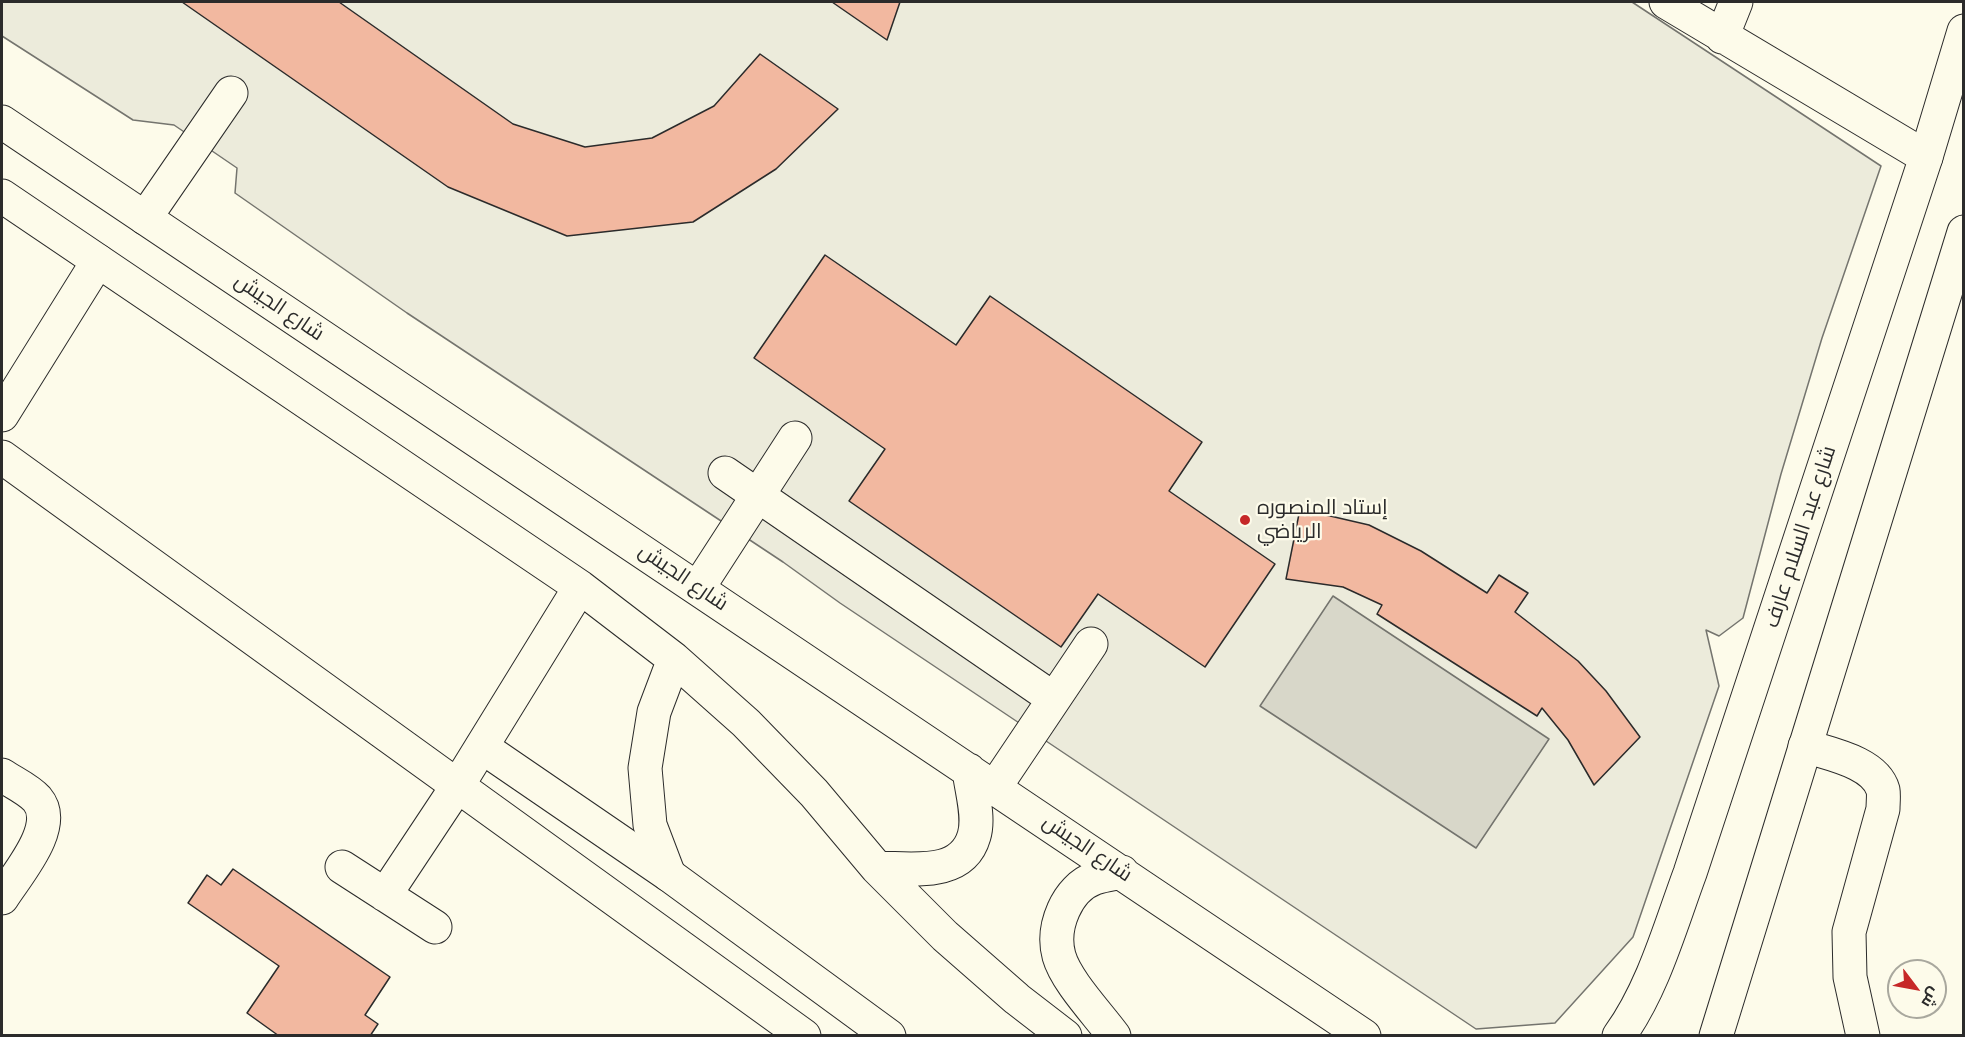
<!DOCTYPE html>
<html>
<head>
<meta charset="utf-8">
<style>
  body { margin:0 }
  #map { position:relative; width:1965px; height:1037px; overflow:hidden; background:#fdfbea; font-family:"DM Sans",Cairo,sans-serif }
  canvas { display:block }
  .frame { position:absolute; inset:0; border:3px solid #2b2b2b; pointer-events:none }
  .north { position:absolute; left:1887px; top:959px; width:60px; height:60px; box-sizing:border-box; background:#fdfbea; border:2px solid #a9a89e; border-radius:50%; rotate:122deg; font-size:16px; font-weight:700; line-height:24px; text-align:center; color:#2b2b2b }
  .north::after { content:''; display:block; margin:auto; width:21px; height:27px; background:#c62828; clip-path:polygon(50% 0,100% 100%,50% 72%,0 100%) }
</style>
</head>
<body>
<div id="map">
<canvas width="1965" height="1037"></canvas>
<div class="frame"></div>
<div class="north">ش</div>
</div>
<script>
const ctx = document.querySelector('canvas').getContext('2d');
ctx.lineJoin = 'round';
function fillPath(path, color) { ctx.fillStyle = color; ctx.fill(path, 'evenodd'); }
function trace(path, color, width, dash) { ctx.strokeStyle = color; ctx.lineWidth = width; ctx.lineCap = dash ? 'butt' : 'round'; ctx.setLineDash(dash || []); ctx.stroke(path); }
function label(font, color, halo, rows, align = 'center') {
  ctx.font = font + ' "DM Sans",Cairo,sans-serif'; ctx.lineWidth = 4.5; ctx.setLineDash([]); ctx.textBaseline = 'middle'; ctx.strokeStyle = halo; ctx.fillStyle = color; for (const [text, x, y, turn = 0] of rows) {
    ctx.save(); ctx.translate(x, y); ctx.rotate((+turn || 0) * Math.PI / 180); ctx.textAlign = isNaN(turn) ? turn : align; if (halo) ctx.strokeText(text, 0, 0); ctx.fillText(text, 0, 0); ctx.restore();
  }
}
const green = new Path2D(`
  M2,2H1632L1881,166L1822,338L1781,474L1743,618L1719,636L1706,630L1719,686L1633,937L1555,1023L1476,1029L840,603L783,562L407,313L235,193L237,168L174,125L133,120L2,36Z`);
const water = new Path2D(`
  M1333,596L1549,739L1476,848L1260,706Z`);
const building = new Path2D(`
  M182,2H339L513,124L585,147L652,138L714,106L760,54L838,109L776,169L693,222L567,236L448,187Z
  M832,2H900L887,40Z
  M825,255L956,345L990,296L1202,442L1169,491L1275,564L1205,667L1098,594L1061,647L849,501L885,449L754,358Z
  M1300,509L1369,525L1421,551L1487,593L1499,575L1528,593L1515,612L1578,661L1606,691L1640,737L1594,785L1568,740L1542,708L1537,716L1377,614L1382,605L1343,587L1286,579Z
  M233,869L390,977L365,1015L378,1024L370,1036H279L247,1013L279,966L188,903L207,875L221,885Z`);
const minor = new Path2D(`
  M1666,2L1926,157
  M1722,37L1736,2
  M145,218L231,93
  M2,415L98,261
  M2,457L804,1036
  M725,473L1054,699
  M698,588L795,438
  M1805,746C1829,754 1875,762 1883,790C1884,795 1883,803 1883,809L1849,932L1850,977L1863,1036
  M482,747L669,875L889,1036
  M2,775C12,782 28,789 37,799C60,826 17,874 2,898
  M995,787L1091,644
  M342,867L435,927
  M385,895L458,785`);
const major = new Path2D(`
  M2,122L1364,1036
  M2,196L580,587L674,659L746,723L814,793L877,868L945,936L1017,999L1065,1036
  M458,785L580,587
  M877,868C911,868 962,878 974,836C980,817 971,789 969,770
  M669,875L650,825L645,768L654,712L674,659
  M1114,1036C1098,1014 1066,981 1059,956C1051,927 1067,888 1095,878C1104,875 1113,874 1122,872
  M1619,1036C1653,989 1670,927 1690,873L1926,157L1964,31
  M1716,1036L1964,232`);
const markers = [
  [1245,520,6,"#c62828"]
];
const streetNames = [
  ["شارع الجيش",279,308,34],
  ["شارع عبد السلام عارف",1801,537,-72],
  ["شارع الجيش",683,578,34],
  ["شارع الجيش",1087,849,34]
];
const poiNames = [
  ["إستاد المنصوره",1257,508],
  ["الرياضي",1257,532]
];
fillPath(green, '#ecebdb');
trace(green, '#74746e', 1.5);
fillPath(water, '#d8d7c9');
trace(water, '#74746e', 1.5);
fillPath(building, '#f2b8a0');
trace(building, '#2b2b2b', 1.5);
trace(minor, '#2b2b2b', 35);
trace(major, '#2b2b2b', 35);
trace(minor, '#fdfbea', 33);
trace(major, '#fdfbea', 33);
for (const [x, y, r, color] of markers) { const dot = new Path2D(); dot.arc(x, y, r, 0, 2 * Math.PI); ctx.fillStyle = color; ctx.fill(dot); trace(dot, '#fdfbea', 2); }
label('21px', '#2b2b2b', '#fdfbea', streetNames);
label('21px', '#2b2b2b', '#fdfbea', poiNames, 'left');
</script>
</body>
</html>
